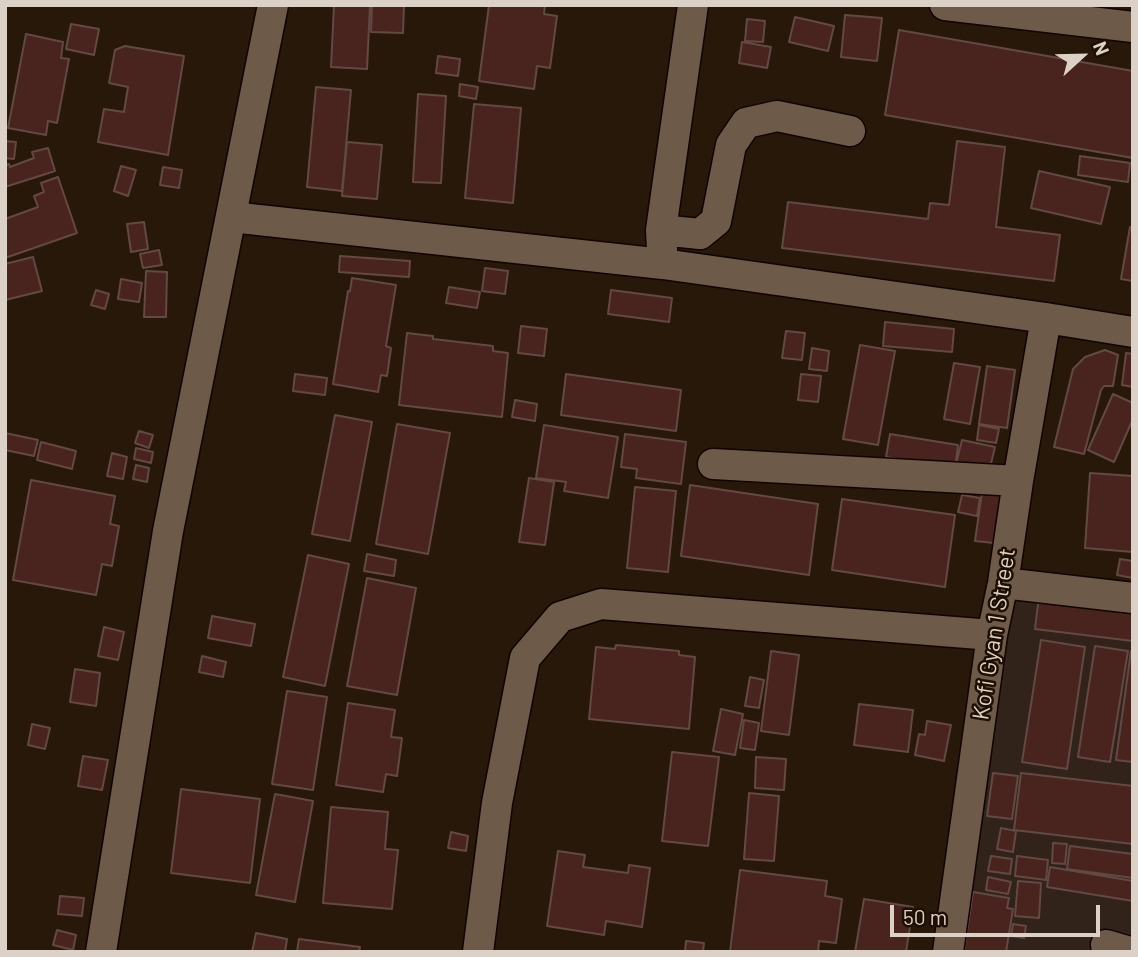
<!DOCTYPE html>
<html>
<head>
<meta charset="utf-8">
<style>
  body { margin:0 }
  #map { position:relative; width:1138px; height:957px; overflow:hidden; background:#281809; font-family:Barlow,sans-serif }
  canvas { display:block }
  .frame { position:absolute; inset:0; border:7px solid #dcd1c7; pointer-events:none }
  .north { position:absolute; left:1047px; top:21px; width:70px; height:70px; -webkit-text-stroke:5px #1e0f02; paint-order:stroke; rotate:68deg; font-size:19px; font-weight:700; line-height:28px; text-align:center; color:#dcd1c7 }
  .north::after { content:''; display:block; margin:auto; width:24px; height:32px; background:#dcd1c7; clip-path:polygon(50% 0,100% 100%,50% 72%,0 100%) }
  .scale { position:absolute; left:890px; top:905px; width:210px; height:32px; box-sizing:border-box; border:4px solid #dcd1c7; border-top:0; padding-left:9px; font-size:21px; line-height:24px; white-space:nowrap; color:#dcd1c7; -webkit-text-stroke:5px #1e0f02; paint-order:stroke }
</style>
</head>
<body>
<div id="map">
<canvas width="1138" height="957"></canvas>
<div class="frame"></div>
<div class="north">N</div>
<div class="scale">50 m</div>
</div>
<script>
const ctx = document.querySelector('canvas').getContext('2d');
ctx.lineJoin = 'round';
function fillPath(path, color) { ctx.fillStyle = color; ctx.fill(path, 'evenodd'); }
function trace(path, color, width, dash) { ctx.strokeStyle = color; ctx.lineWidth = width; ctx.lineCap = dash ? 'butt' : 'round'; ctx.setLineDash(dash || []); ctx.stroke(path); }
function label(font, color, halo, rows, align = 'center') {
  ctx.font = font + ' Barlow,sans-serif'; ctx.lineWidth = 5; ctx.setLineDash([]); ctx.textBaseline = 'middle'; ctx.strokeStyle = halo; ctx.fillStyle = color; for (const [text, x, y, turn = 0] of rows) {
    ctx.save(); ctx.translate(x, y); ctx.rotate((+turn || 0) * Math.PI / 180); ctx.textAlign = isNaN(turn) ? turn : align; if (halo) ctx.strokeText(text, 0, 0); ctx.fillText(text, 0, 0); ctx.restore();
  }
}
const commercial = new Path2D(`
  M1016,573L1133,588V952H962Z`);
const building = new Path2D(`
  M334,5H370L367,69L331,67Z
  M372,5H404L403,33L371,32Z
  M489,5H545L544,14L557,16L550,68L537,66L534,89L479,81Z
  M845,15L882,18L877,61L841,57Z
  M795,17L834,26L828,51L789,42Z
  M747,19L765,21L763,42L745,41Z
  M71,24L99,29L94,55L66,49Z
  M899,30L1133,71V158L885,115Z
  M26,34L63,42L61,58L69,59L57,123L48,121L46,135L8,128Z
  M742,42L771,47L767,68L739,63Z
  M125,46L184,56L168,155L98,142L104,109L124,112L128,87L109,83L115,50Z
  M438,56L460,59L458,76L436,73Z
  M460,84L478,87L476,99L459,96Z
  M316,87L351,90L342,191L307,187Z
  M418,94L446,96L441,183L413,182Z
  M474,104L521,108L513,203L465,198Z
  M5,141L16,142L14,159L5,158Z
  M957,141L1005,147L996,227L1060,235L1054,281L782,248L788,202L928,219L930,203L949,205Z
  M347,142L382,145L377,199L342,196Z
  M48,148L55,171L5,187V166L9,164L10,167L34,158L32,152Z
  M1080,156L1130,163L1128,182L1078,175Z
  M121,166L136,170L128,196L114,191Z
  M163,167L182,170L179,188L160,185Z
  M1039,171L1110,187L1101,224L1031,208Z
  M58,177L77,233L5,258V219L38,207L34,196L44,192L41,183Z
  M144,222L148,249L131,252L127,224Z
  M1130,227L1133,228V281L1121,279Z
  M159,250L162,265L143,268L140,254Z
  M340,256L410,261L409,277L339,272Z
  M33,257L42,291L5,300V264Z
  M485,268L508,271L505,294L482,291Z
  M146,271L167,272L166,317H144Z
  M352,278L396,285L386,346L391,348L387,376L381,375L378,392L333,384L348,291H350Z
  M121,279L142,283L139,302L118,299Z
  M449,287L480,292L477,308L446,303Z
  M96,290L109,294L105,309L91,305Z
  M611,290L672,298L669,322L608,314Z
  M885,322L954,329L952,352L883,346Z
  M521,326L547,329L544,356L518,353Z
  M786,331L805,333L802,360L782,358Z
  M407,333L433,336V339L493,346V351L508,353L502,417L399,405Z
  M860,345L895,351L878,445L843,439Z
  M812,348L829,351L827,371L809,369Z
  M1105,350L1118,355L1113,386H1104L1101,390L1084,454L1054,447L1073,369L1085,357Z
  M1126,353L1133,354V387L1122,385Z
  M954,363L980,367L970,424L944,419Z
  M987,366L1015,370L1007,428L979,424Z
  M295,374L327,378L325,395L293,391Z
  M566,374L681,390L676,431L561,415Z
  M801,374L821,376L818,402L798,400Z
  M1113,394L1133,403V419L1114,462L1088,450Z
  M515,400L537,404L535,421L512,417Z
  M335,415L372,422L350,541L312,534Z
  M397,424L450,433L428,554L376,544Z
  M544,425L618,437L608,498L564,491L566,482L536,478Z
  M979,425L999,429L996,443L977,440Z
  M139,431L153,435L149,448L135,443Z
  M5,433L38,440L34,456L5,450Z
  M625,434L686,442L681,484L636,478L637,469L621,467Z
  M890,434L958,445L955,469L886,457Z
  M962,440L995,447L988,476L955,468Z
  M41,442L76,451L72,469L37,460Z
  M136,448L153,452L151,463L134,459Z
  M112,453L127,457L123,479L107,476Z
  M136,465L149,468L147,482L133,479Z
  M1090,473L1133,476V552L1085,548Z
  M529,478L554,482L545,545L519,542Z
  M31,480L115,496L110,524L119,526L112,566L102,564L96,595L13,580Z
  M690,485L818,504L809,575L681,556Z
  M635,487L676,491L668,572L627,568Z
  M982,492L1001,495L994,543L975,541Z
  M962,495L980,498L977,516L958,512Z
  M842,499L955,515L945,587L832,570Z
  M367,554L396,560L394,576L364,571Z
  M308,555L349,564L325,686L283,677Z
  M1120,559L1133,561V578L1117,575Z
  M367,578L416,588L397,695L347,686Z
  M1040,588L1133,600V641L1035,629Z
  M212,616L255,624L251,646L208,638Z
  M104,627L124,632L118,660L98,656Z
  M1041,640L1085,647L1067,769L1022,762Z
  M616,645L679,651V655L695,657L689,729L589,719L596,647L615,649Z
  M1095,646L1128,651L1110,762L1078,757Z
  M771,651L799,655L789,735L761,731Z
  M1131,651H1133V762L1116,760Z
  M202,656L226,662L223,677L199,672Z
  M75,669L100,673L96,706L70,702Z
  M750,677L764,680L759,708L745,706Z
  M287,691L327,697L313,790L272,784Z
  M348,703L395,710L391,737L402,738L397,776L386,774L383,792L336,785Z
  M859,704L913,710L908,752L854,745Z
  M721,709L743,714L735,755L713,751Z
  M744,720L759,723L755,750L740,748Z
  M927,721L951,725L944,761L915,755L919,734L925,735Z
  M32,724L50,728L45,749L28,745Z
  M672,752L719,757L708,846L662,841Z
  M83,756L108,760L102,790L78,786Z
  M756,757L786,759L784,790L755,788Z
  M993,773L1018,776L1012,819L987,816Z
  M1021,773L1133,786V844L1014,830Z
  M181,789L260,799L250,883L171,873Z
  M749,793L779,796L774,861L744,859Z
  M275,794L313,801L295,902L256,895Z
  M331,807L388,812L385,849L398,850L392,909L323,903Z
  M1001,828L1016,831L1013,852L997,849Z
  M451,832L468,836L466,851L448,848Z
  M1053,843L1067,844L1065,864L1052,863Z
  M1070,846L1133,854V878L1067,869Z
  M558,851L585,855L583,867L628,873L629,865L650,868L642,927L606,921L604,935L547,926Z
  M991,856L1012,859L1010,874L988,871Z
  M1017,856L1048,860L1046,880L1015,876Z
  M1050,867L1133,881V901L1047,887Z
  M740,870L827,881L825,896L842,899L836,943L819,941L818,952H730Z
  M988,877L1011,882L1008,894L986,890Z
  M1018,881L1041,883L1039,918L1015,916Z
  M973,892L1009,898L1007,908L1013,909L1006,952H964Z
  M60,896L84,898L82,916L58,914Z
  M864,899L913,907L906,952H855Z
  M1013,924L1026,926L1024,938L1011,936Z
  M57,930L76,935L73,950L53,945Z
  M256,933L287,939L285,952H252Z
  M299,939L360,947L359,952H297Z
  M686,941L704,943L703,952H685Z`);
const minor = new Path2D(`
  M945,5L1133,27
  M231,217L663,264L1046,318L1133,332
  M661,230L700,234L716,221L731,145L746,123L777,116L850,131
  M662,250L661,230L693,5
  M713,464L1018,481
  M1003,583L1133,598
  M1106,945L1130,952
  M101,952L168,531L273,5
  M478,952L497,803L525,658L560,617L601,604L992,635
  M948,952L992,635L1003,583L1018,481L1046,318`);
const streetNames = [
  ["Kofi Gyan 1 Street",994,634,-81]
];
fillPath(commercial, '#32231a');
fillPath(building, '#49231d');
trace(building, '#624944', 2);
trace(minor, '#100400', 33);
trace(minor, '#6d5a49', 30);
label('23px', '#dcd1c7', '#1e0f02', streetNames);
</script>
</body>
</html>
